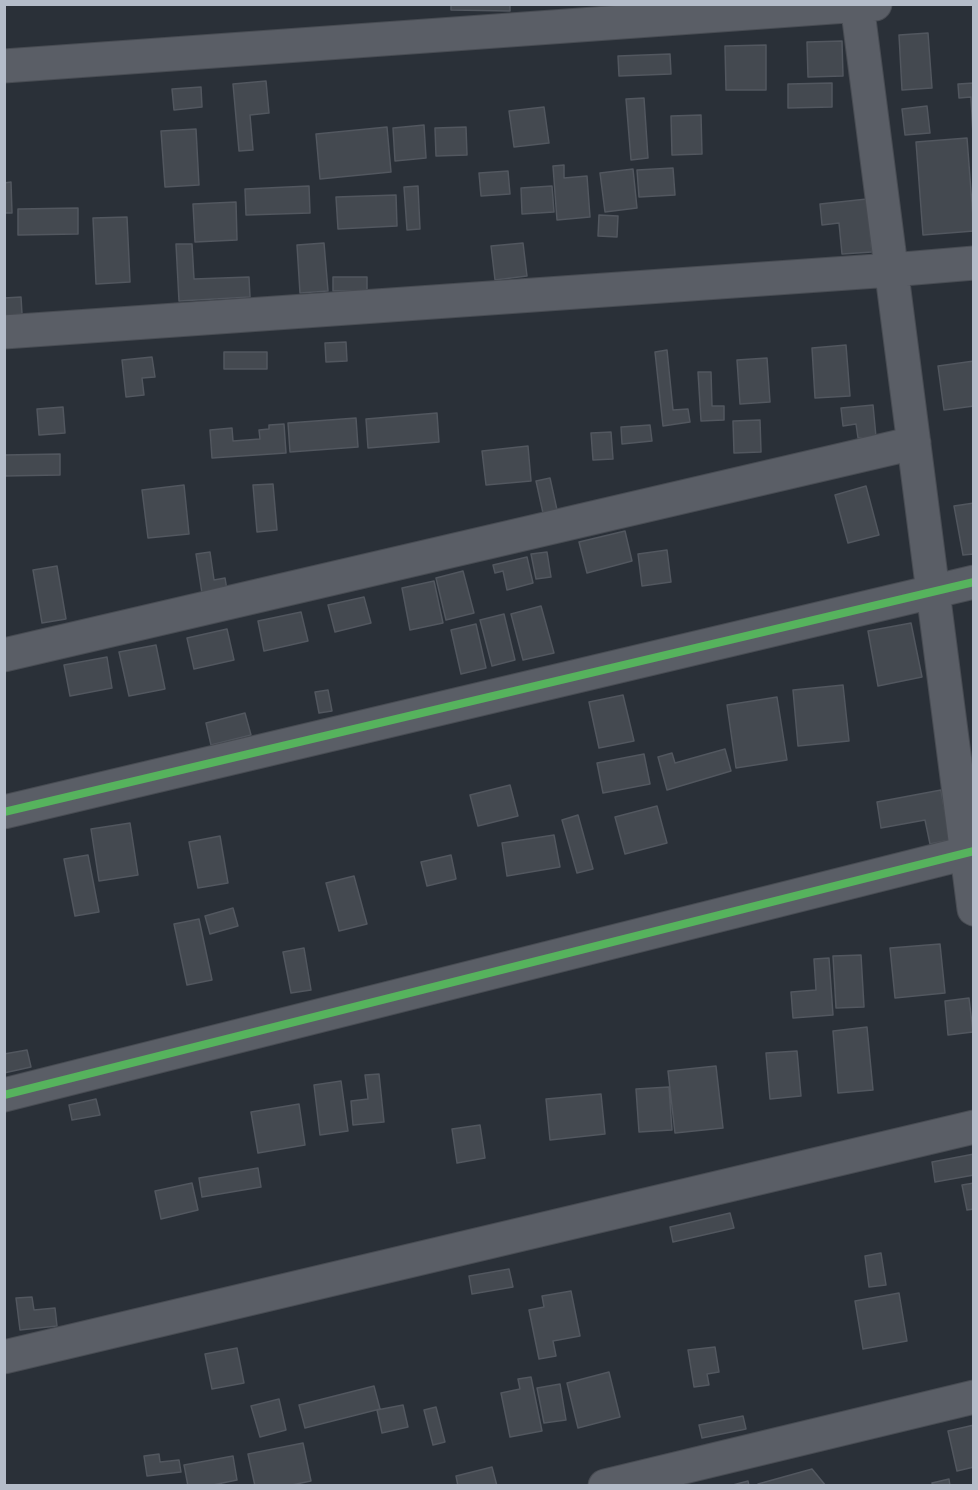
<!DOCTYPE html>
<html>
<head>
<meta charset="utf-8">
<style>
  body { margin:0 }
  #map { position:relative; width:978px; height:1490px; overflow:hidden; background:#2a3038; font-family:Rubik,sans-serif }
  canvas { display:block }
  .frame { position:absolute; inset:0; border:6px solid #b4bcc9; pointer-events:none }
</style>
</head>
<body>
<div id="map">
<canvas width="978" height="1490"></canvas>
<div class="frame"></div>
</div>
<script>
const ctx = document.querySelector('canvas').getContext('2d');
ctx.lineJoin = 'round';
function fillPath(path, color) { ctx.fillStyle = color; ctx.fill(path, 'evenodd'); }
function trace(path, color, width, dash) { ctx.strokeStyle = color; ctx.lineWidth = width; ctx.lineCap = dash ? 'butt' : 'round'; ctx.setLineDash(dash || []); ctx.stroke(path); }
const building = new Path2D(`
  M451,4H510V11L451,10Z
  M928,33L932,88L902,90L899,35Z
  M842,41L843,76L808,77L807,42Z
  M766,45V90H726L725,46Z
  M670,54L671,74L619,76L618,56Z
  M266,81L269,113L250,115L253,150L239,151L233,84Z
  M832,83V107L788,108V84Z
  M974,83V136H973L971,97L959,98L958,84Z
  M201,87L202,107L174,110L172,89Z
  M644,98L648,158L631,160L626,99Z
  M927,106L930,133L905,135L902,109Z
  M544,107L549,143L514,147L509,111Z
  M701,115L702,154L672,155L671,116Z
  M424,125L426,158L395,161L393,128Z
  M387,127L391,172L320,179L316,134Z
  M466,127L467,155L436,156L435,128Z
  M196,129L199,185L165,187L161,131Z
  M967,138L974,231L923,235L916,142Z
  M564,165V178L587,176L590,217L557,220L553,166Z
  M673,168L675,195L639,197L637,170Z
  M633,169L637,208L605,212L600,173Z
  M508,171L510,194L481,196L479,173Z
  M11,182L12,213H4V183Z
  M309,186L310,213L246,215L245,189Z
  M418,186L420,229L407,230L404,187Z
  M552,186L554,212L522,214L521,188Z
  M396,195L397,226L338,229L336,197Z
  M867,199L872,252L842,254L839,223L822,225L820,204Z
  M236,202L237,240L195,242L193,204Z
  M78,208V234L18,235V209Z
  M599,215L618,216L617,237L598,236Z
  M127,217L130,282L96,284L93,218Z
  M324,243L328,291L300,293L297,245Z
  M523,243L527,276L495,280L491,246Z
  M176,244H192L194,279L249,277L250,297L179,301Z
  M333,277H367V291H333Z
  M21,297L22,314L4,316V298Z
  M346,342L347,361L326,362L325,343Z
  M846,345L850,396L815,398L812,348Z
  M667,350L673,410L688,409L690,422L663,426L655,352Z
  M224,352H267V369H224Z
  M152,357L155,377L142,378L144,395L126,397L122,360Z
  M767,358L770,402L740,404L737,360Z
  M974,361V406L944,410L938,366Z
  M698,372H711L712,406H724V420L701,421Z
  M873,405L876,437L858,438L856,424L843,426L841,408Z
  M63,407L65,433L39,435L37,409Z
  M437,413L439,442L368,448L366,419Z
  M356,418L358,447L290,452L288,423Z
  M760,420L761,452L734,453L733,421Z
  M284,424L286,453L212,458L210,430L232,428L233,441L260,439L259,430L269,429V425Z
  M650,425L652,441L622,444L621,427Z
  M611,432L613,459L593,460L591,433Z
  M528,446L531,481L486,485L482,451Z
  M60,454V475L4,476V455Z
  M550,478L557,510L543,513L536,481Z
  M273,484L277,530L257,532L253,485Z
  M184,485L189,534L148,538L142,490Z
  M866,486L879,535L848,543L835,495Z
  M974,503V554L963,555L954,506Z
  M625,531L632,561L587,573L579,542Z
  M667,550L671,582L642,586L638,554Z
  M210,552L214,580L225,578L228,596L203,600L196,554Z
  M547,552L551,577L536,579L531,554Z
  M527,557L533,583L507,590L503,571L495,573L493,565Z
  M57,566L66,619L42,623L33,570Z
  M463,571L474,613L446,620L436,578Z
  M434,581L443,623L410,630L402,588Z
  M364,597L371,623L335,632L328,605Z
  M541,606L554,653L523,660L511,614Z
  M301,612L308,641L264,651L258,621Z
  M504,614L515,660L492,666L480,620Z
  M911,623L922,677L878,686L868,631Z
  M476,624L486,668L461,674L451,630Z
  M227,629L234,660L194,669L187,638Z
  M156,645L165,689L129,696L119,652Z
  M107,657L112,688L70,696L64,665Z
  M843,685L849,741L798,746L793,690Z
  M328,690L332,711L319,713L315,692Z
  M623,695L634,741L599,748L589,702Z
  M777,697L787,760L736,768L727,705Z
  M245,713L251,735L211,745L206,723Z
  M725,749L731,771L667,790L658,757L672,753L675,763Z
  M644,754L650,784L603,793L597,763Z
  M510,785L518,816L478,826L470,795Z
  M941,790L950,840L930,844L925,820L881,828L877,802Z
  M657,806L667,843L625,854L615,817Z
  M578,815L593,869L577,873L562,820Z
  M130,823L138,875L99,881L91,829Z
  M554,835L560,867L507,876L502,843Z
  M220,836L228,883L198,888L189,842Z
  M88,855L99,912L75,916L64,859Z
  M451,855L456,879L427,886L421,862Z
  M354,876L367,924L339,931L326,883Z
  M233,908L238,926L210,934L205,916Z
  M199,919L212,980L187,985L174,924Z
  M940,944L945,993L895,998L890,948Z
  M304,948L311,990L291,993L283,952Z
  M861,955L864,1007L836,1008L833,956Z
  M829,958L833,1015L793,1018L791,992L816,990L814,959Z
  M969,998L973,1032L948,1035L945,1001Z
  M867,1027L873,1090L838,1093L833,1031Z
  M27,1050L31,1067L4,1073V1054Z
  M797,1051L801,1096L770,1099L766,1053Z
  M716,1066L723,1128L675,1133L668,1071Z
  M379,1074L384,1122L353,1125L351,1101L368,1099L365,1075Z
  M341,1081L348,1131L320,1135L314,1085Z
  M669,1087L672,1130L639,1132L636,1089Z
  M601,1094L605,1134L550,1140L546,1099Z
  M96,1099L100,1115L72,1120L69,1105Z
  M299,1104L305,1145L258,1153L251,1112Z
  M480,1125L485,1158L457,1163L452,1129Z
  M974,1154V1175L935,1182L932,1162Z
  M258,1168L261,1187L202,1197L199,1178Z
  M192,1183L198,1210L161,1219L155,1191Z
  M974,1183V1209L967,1210L962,1185Z
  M730,1213L734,1228L673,1242L670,1227Z
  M881,1253L886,1285L869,1287L865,1256Z
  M509,1269L513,1287L472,1294L469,1276Z
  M571,1291L580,1336L553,1341L556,1356L539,1359L529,1310L544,1307L542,1296Z
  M899,1293L907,1341L863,1349L855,1301Z
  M32,1297L34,1310L55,1308L57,1326L20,1330L16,1298Z
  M715,1347L719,1372L707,1374L709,1385L694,1387L688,1350Z
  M237,1348L244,1383L212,1389L205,1354Z
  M609,1372L620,1417L578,1428L567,1383Z
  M531,1377L542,1431L510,1437L501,1393L520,1389L518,1379Z
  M560,1384L566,1420L544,1423L537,1388Z
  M374,1386L380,1409L305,1428L299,1405Z
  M279,1399L286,1430L260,1437L251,1406Z
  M403,1405L408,1427L382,1433L377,1410Z
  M436,1407L445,1442L433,1445L424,1410Z
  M743,1416L746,1429L702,1438L699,1425Z
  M974,1425V1467L957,1471L948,1431Z
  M303,1443L311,1481L287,1486H255L248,1454Z
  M159,1454L160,1462L179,1460L181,1472L147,1476L144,1456Z
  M233,1456L237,1480L208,1486H188L184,1465Z
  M492,1467L497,1486H458L456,1476Z
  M812,1469L826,1486H759L758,1484Z
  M949,1479L950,1486H933L932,1483Z
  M748,1481L749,1486H729Z`);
const street = new Path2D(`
  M857,4L974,909
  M4,66L875,4
  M4,332L891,270L974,263
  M4,655L914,443
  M4,812L974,582
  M4,1095L974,851
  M4,1357L974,1127
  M605,1486L974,1397`);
const cycleway = new Path2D(`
  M4,812L974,582
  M4,1095L974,851`);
fillPath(building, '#444950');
trace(building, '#52575f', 1.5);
trace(street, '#484c53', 35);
trace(street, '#5a5e66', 33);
trace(cycleway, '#56b35d', 8);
</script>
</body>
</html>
